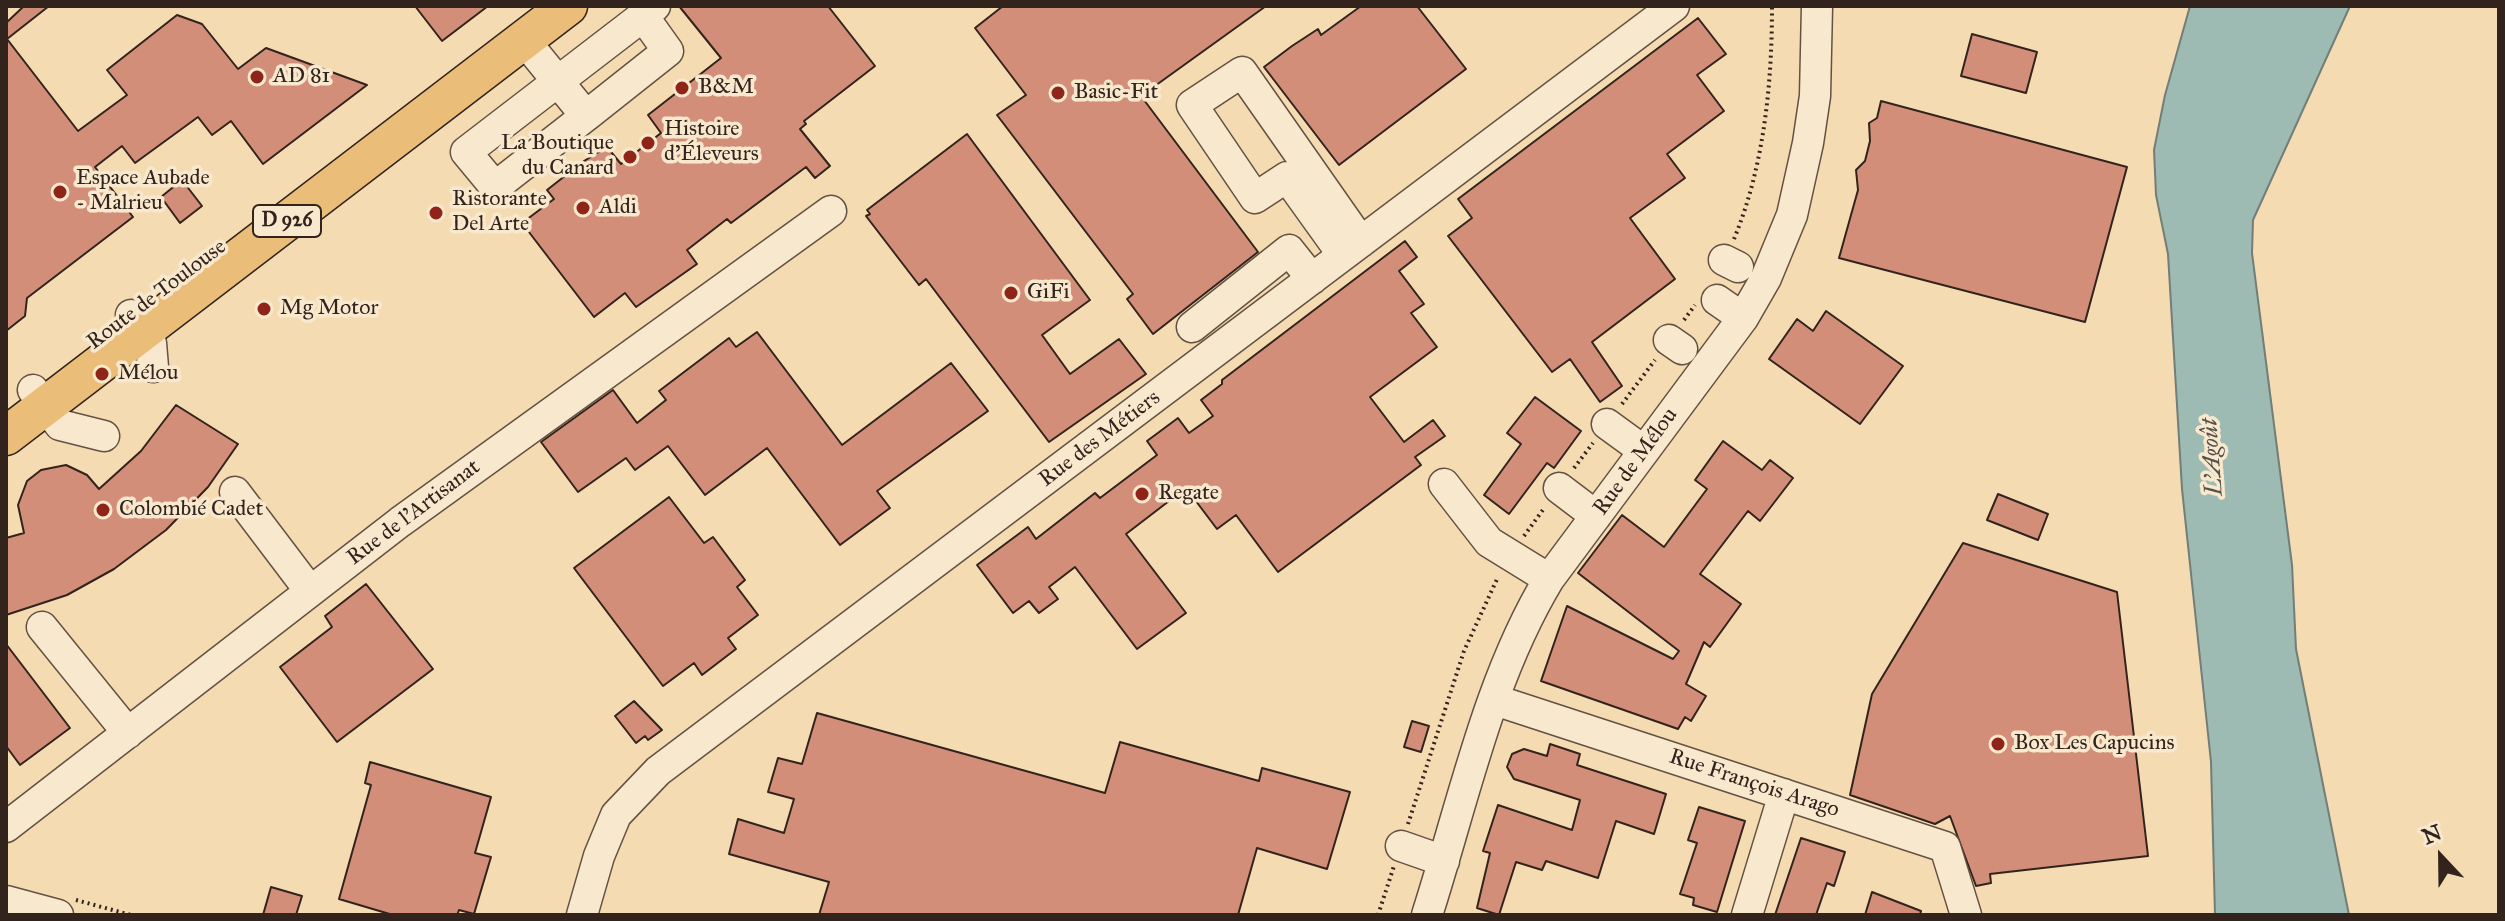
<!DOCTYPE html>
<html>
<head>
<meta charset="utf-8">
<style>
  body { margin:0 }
  #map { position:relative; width:2505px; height:921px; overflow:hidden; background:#f5dbb2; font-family:"IM FELL Great Primer",serif }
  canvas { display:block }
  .frame { position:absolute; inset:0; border:8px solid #32231d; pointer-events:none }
  .north { position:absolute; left:2401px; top:817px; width:80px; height:80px; -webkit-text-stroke:6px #f8e8cd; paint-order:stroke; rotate:338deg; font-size:22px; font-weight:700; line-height:32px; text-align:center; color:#32231d }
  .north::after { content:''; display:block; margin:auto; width:28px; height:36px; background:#32231d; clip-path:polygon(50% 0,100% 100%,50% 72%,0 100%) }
</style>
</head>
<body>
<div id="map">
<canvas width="2505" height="921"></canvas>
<div class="frame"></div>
<div class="north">N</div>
</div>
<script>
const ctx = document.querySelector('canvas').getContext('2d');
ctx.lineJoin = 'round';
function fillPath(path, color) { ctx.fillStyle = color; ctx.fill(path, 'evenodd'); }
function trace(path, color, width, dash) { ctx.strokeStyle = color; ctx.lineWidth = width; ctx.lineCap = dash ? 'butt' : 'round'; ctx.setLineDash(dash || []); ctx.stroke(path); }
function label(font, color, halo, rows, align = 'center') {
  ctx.font = font + ' "IM FELL Great Primer",serif'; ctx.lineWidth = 7; ctx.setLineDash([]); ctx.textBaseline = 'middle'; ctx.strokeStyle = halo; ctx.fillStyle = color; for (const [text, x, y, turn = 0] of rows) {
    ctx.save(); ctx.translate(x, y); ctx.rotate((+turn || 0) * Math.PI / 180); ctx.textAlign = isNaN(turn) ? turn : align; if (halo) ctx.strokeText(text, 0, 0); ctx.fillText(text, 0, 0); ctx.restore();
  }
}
const water = new Path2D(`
  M2190,6H2350L2253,220L2252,253L2292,565L2296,649L2349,915H2215L2211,762L2182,489L2168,254L2156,195L2154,150L2165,95Z`);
const building = new Path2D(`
  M24,6H49L7,39L78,131L127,95L107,70L177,15L202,24L238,69L266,48L367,85L263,164L231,121L212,135L198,117L135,163L122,146L95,167L133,217L27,298L25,316L6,331V23Z
  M415,6H488L442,41Z
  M679,6H828L875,66L804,121L806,124L800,129L830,166L815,178L806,167L731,223L727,219L687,250L697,264L636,307L625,293L594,317L522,223L554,199L547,190L584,161L607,147L621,164L661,133L648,115L721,58Z
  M1003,6H1266L1141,96L1258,252L1153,334L1127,299L1133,294L997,115L1026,95L975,28Z
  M1361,6H1417L1466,69L1339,165L1264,67L1292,46L1318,29L1321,35Z
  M1698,18L1726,54L1697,75L1724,111L1667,154L1685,178L1630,218L1675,279L1592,342L1622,386L1600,402L1570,359L1552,372L1448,236L1472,218L1458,199Z
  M1972,34L2037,52L2026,93L1961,76Z
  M1881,101L2127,167L2085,322L1839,258L1858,190L1856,170L1865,161L1870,141L1869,123L1877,118Z
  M967,134L1090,300L1042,335L1070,374L1119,339L1146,374L1049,442L926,279L919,285L866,216L870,214L867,210Z
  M182,180L202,206L180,223L161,197Z
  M1405,241L1417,257L1399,271L1424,304L1411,313L1437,347L1370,397L1404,442L1433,420L1445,436L1415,457L1421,465L1278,572L1236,515L1217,529L1186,488L1126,534L1186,613L1137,649L1075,567L1049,587L1058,599L1039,613L1029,601L1013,613L977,565L1028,527L1036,539L1095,493L1100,498L1157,455L1147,441L1178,418L1189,433L1213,416L1201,400L1222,384V380Z
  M1826,311L1903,366L1860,424L1769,359L1797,319L1813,331Z
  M757,332L842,445L951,363L988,411L877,491L890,508L840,545L767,448L705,495L668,446L635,470L626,458L578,492L541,442L613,390L637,423L666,400L659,391L729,338L736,347Z
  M1535,397L1581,431L1554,468L1547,463L1509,514L1484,495L1521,444L1507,433Z
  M176,405L238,444L208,487L166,530L114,569L67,595L6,615V538L24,533L18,505L27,481L41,470L66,465L87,475L99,489L141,451Z
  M1723,441L1762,470L1770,460L1793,478L1760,521L1748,511L1700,574L1741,604L1710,647L1704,642L1686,684L1706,696L1691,721L1685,717L1678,729L1541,681L1567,606L1673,659L1679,651L1578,573L1622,515L1664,547L1707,489L1695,480Z
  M1998,494L2048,514L2038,540L1987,520Z
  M669,497L704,543L713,537L745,580L737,587L758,615L728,638L736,649L702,675L694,663L663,686L574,568Z
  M1963,543L2117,592L2148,856L1990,874L1991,883L1976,886L1950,816L1935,824L1850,795L1872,694Z
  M366,584L433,669L337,742L280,667L332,627L325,616Z
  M6,644L70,728L20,765L6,746Z
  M634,701L662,730L648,740L645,736L636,743L615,716Z
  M817,713L1105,793L1120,742L1259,781L1262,768L1350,792L1327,869L1257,848L1238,915H819L829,882L729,854L738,819L784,833L794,799L768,792L778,758L802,764Z
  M1412,721L1429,726L1421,752L1404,747Z
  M1550,744L1580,754L1577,765L1666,794L1654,834L1616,821L1598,878L1546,861L1542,870L1516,862L1499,915L1477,908L1490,853L1483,851L1498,805L1572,830L1580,800L1514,779L1507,767L1512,754L1524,749L1547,756Z
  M370,762L491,797L475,853L491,857L474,914L459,910L457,915H393L339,899L371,785L365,783Z
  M1699,807L1745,821L1717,912L1693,905L1694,898L1680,894L1697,843L1688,840Z
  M1801,838L1845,852L1834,886L1827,883L1816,915H1775Z
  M271,887L302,896L296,915H263Z
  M1872,892L1921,911L1920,915H1865Z`);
const path = new Path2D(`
  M1734,239C1764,166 1772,85 1772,6
  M1684,320L1695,305
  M1622,404L1655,360
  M1574,468L1593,443
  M1524,536L1545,507
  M1408,824L1464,651L1498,577
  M76,900L131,915
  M1378,915L1394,866`);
const minor = new Path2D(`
  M524,40L586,116L495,187L466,152L643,16
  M586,116L668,51L643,16L655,6
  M1343,255L1287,177L1255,198L1192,105L1242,72L1361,242
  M1724,260L1738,267
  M1717,300L1743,318
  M131,315L151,343L153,367
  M1192,327L1289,250L1312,279
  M1669,340L1682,349
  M33,390L60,425L104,436
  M1607,424L1644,451
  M1444,484L1489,542L1549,579
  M1559,488L1596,516
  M235,492L310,591
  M42,627L128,733
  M1495,700L1945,847L1966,915
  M6,827L400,522L831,211
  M1401,846L1444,861
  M6,901L58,915
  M582,915L599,856L616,815L658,771L1674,6
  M1427,915C1463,803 1488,680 1549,579L1743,318L1766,278L1792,215L1808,143L1815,96L1817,6
  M1747,915L1784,794`);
const major = new Path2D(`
  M6,436L568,6`);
const markers = [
  [257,77,8,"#8f2418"],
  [682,88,8,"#8f2418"],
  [1058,93,8,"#8f2418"],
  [648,143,8,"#8f2418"],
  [630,157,8,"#8f2418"],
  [60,192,8,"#8f2418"],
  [583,208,8,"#8f2418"],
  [436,213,8,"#8f2418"],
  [1011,293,8,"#8f2418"],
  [264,309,8,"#8f2418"],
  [102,374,8,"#8f2418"],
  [1142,494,8,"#8f2418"],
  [103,510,8,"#8f2418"],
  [1998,744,8,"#8f2418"]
];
const shields = [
  [287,221,68]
];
const shieldNames = [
  ["D 926",287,221]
];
const poiNames = [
  ["AD 81",273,77],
  ["B&M",698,88],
  ["Basic-Fit",1074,93],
  ["Histoire",664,130],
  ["d'Éleveurs",664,155],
  ["La Boutique",614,144,"right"],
  ["du Canard",614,169,"right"],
  ["Espace Aubade",76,179],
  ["- Malrieu",76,204],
  ["Ristorante",452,200],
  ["Del Arte",452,225],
  ["Aldi",599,208],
  ["GiFi",1027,293],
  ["Mg Motor",280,309],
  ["Mélou",118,374],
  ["Regate",1158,494],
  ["Colombié Cadet",119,510],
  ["Box Les Capucins",2014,744]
];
const streetNames = [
  ["Route de Toulouse",157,295,-37],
  ["Rue des Métiers",1100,439,-37],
  ["Rue de Mélou",1636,462,-54],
  ["Rue de l'Artisanat",414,513,-37],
  ["Rue François Arago",1754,784,18]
];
const waterNames = [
  ["L'Agoût",2213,457,-94]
];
fillPath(water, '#9dbab3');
trace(water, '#727e77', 2);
fillPath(building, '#d28e79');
trace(building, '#32231d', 2);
trace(minor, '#635142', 33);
trace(major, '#32231d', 41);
trace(path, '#32231d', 4, [2, 4]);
trace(minor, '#f8e8cd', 30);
trace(major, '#eabe79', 38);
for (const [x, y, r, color] of markers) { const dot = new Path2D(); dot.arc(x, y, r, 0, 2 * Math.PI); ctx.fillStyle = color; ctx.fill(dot); trace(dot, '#f8e8cd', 3); }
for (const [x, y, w] of shields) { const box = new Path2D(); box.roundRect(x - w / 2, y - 16, w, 32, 6); ctx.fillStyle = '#f8e8cd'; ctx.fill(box); trace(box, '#32231d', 2); }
label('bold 20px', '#32231d', null, shieldNames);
label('22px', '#32231d', '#f8e8cd', poiNames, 'left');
label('22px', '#32231d', '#f8e8cd', streetNames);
label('italic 24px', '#52504a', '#f8e8cd', waterNames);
</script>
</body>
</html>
